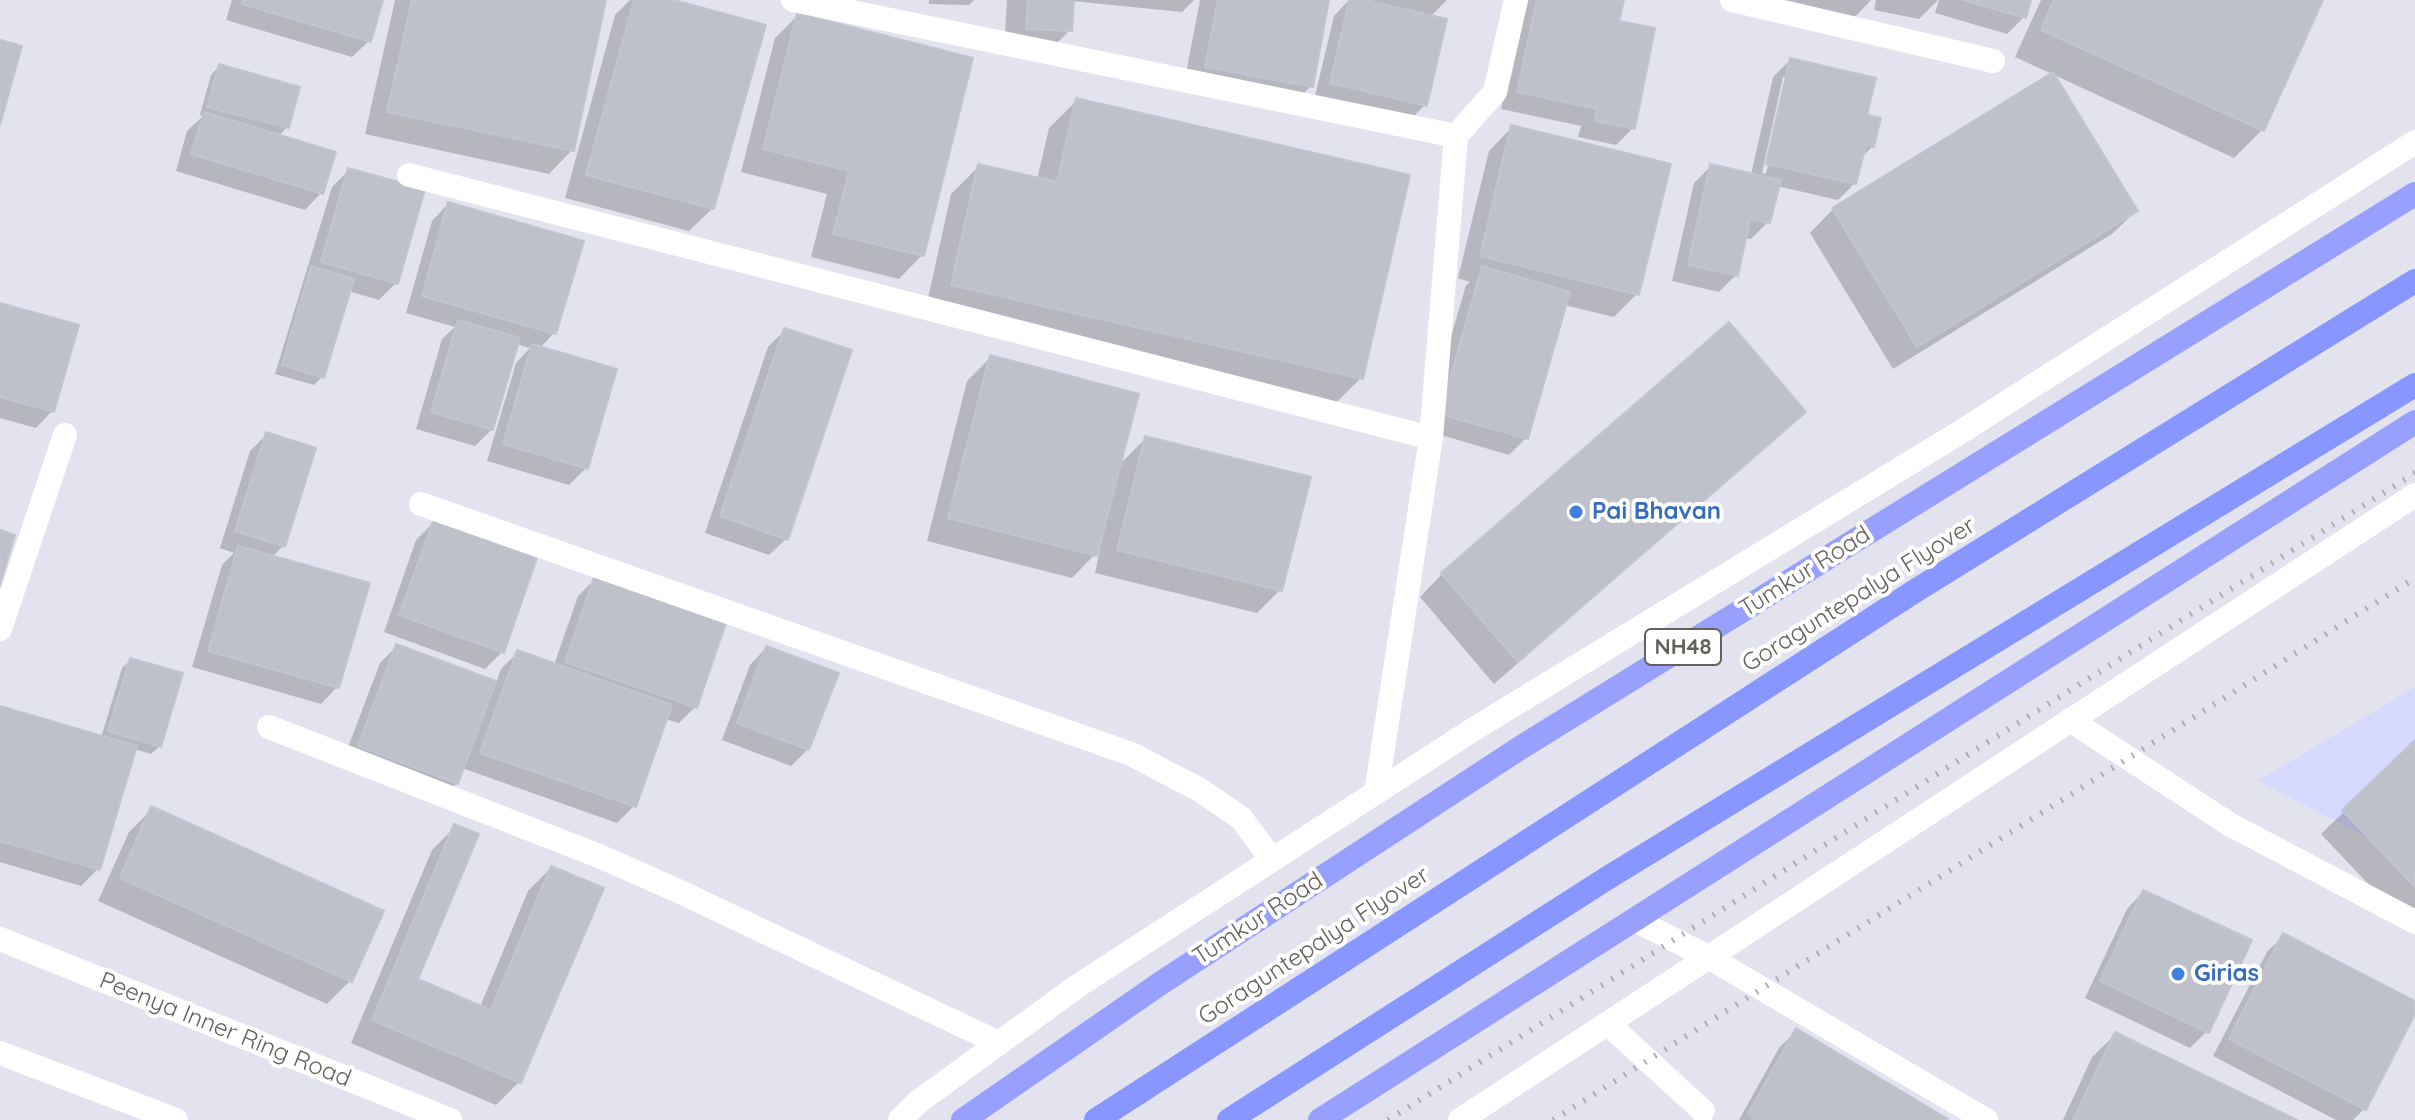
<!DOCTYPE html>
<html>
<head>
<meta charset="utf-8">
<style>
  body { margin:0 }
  canvas { display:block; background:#e2e3ee }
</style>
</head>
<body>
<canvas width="2415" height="1120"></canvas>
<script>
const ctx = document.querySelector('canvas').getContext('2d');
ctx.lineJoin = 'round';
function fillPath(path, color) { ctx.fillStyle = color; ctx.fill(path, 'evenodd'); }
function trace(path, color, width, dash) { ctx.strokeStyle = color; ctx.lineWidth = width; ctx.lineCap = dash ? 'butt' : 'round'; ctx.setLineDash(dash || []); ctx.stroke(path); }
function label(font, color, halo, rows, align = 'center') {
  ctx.font = font + ' Quicksand,sans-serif'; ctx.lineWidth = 8; ctx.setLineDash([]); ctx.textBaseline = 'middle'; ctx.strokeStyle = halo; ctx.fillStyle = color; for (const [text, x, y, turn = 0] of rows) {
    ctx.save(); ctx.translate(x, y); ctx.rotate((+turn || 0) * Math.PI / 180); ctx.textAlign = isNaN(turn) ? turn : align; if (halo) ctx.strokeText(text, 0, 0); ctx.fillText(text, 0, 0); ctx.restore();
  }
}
const commercial = new Path2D(`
  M2415,687V862L2258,781Z`);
const shadow = new Path2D(`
  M232,0H381L369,41L352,57L226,20Z
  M395,0H604L572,150L549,174L365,134Z
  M630,0H666L713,208L689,231L565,198L615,15Z
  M929,0H974L969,5L929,4Z
  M1007,0H1194L1182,12L1072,1L1070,30L1047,53L1004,51Z
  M1200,0H1327L1311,86L1288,109L1183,89Z
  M1349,0H1447L1430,17L1425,105L1408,122L1314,100L1334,16Z
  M1525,0H1622L1617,23L1633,128L1616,145L1578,137L1581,126L1501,109Z
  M1751,0H1871L1848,24Z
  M1876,0H1938L1919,19L1874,10Z
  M1939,0H2029L2024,17L2007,34L1935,13Z
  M2041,0H2321L2262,130L2234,158L2015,57Z
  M798,15L922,255L899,279L811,257L827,194L741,172L775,38Z
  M1790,60L1865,117L1873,146L1861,158L1855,183L1838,200L1777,186L1768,222L1751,239L1744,238L1736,275L1719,292L1672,281L1694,183L1711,166L1751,175L1773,77ZM1783,77H1787L1766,174L1762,173Z
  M219,66L287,127L278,137L321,193L305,210L176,171L187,131L203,116L200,115L211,75Z
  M1076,101L1361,378L1334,405L925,312L951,194L978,167L1037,180L1049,128Z
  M1512,127L1637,294L1614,317L1564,305L1526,438L1509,455L1424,430L1466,285L1470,282L1458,278L1489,151Z
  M349,170L396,283L379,300L348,291L322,377L314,385L275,374L332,187Z
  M448,204L554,333L540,348L586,468L569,485L487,461L516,363L530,348L516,344L492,429L475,446L416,429L442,339L455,327L406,313L432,221Z
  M1833,209L2136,211L2112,234L1893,369L1810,233Z
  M0,305L52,411L36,428L0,418Z
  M785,330L786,539L769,555L705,533L768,347Z
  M991,357L1119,465L1146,438L1280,590L1257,613L1095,573L1100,549L1072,578L927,541L967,381Z
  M1803,412L1780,435L1494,684L1420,597L1442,574Z
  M267,434L283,546L272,557L337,687L321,704L192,667L222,565L234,553L220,548L250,451Z
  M433,523L535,559L502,652L485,669L384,632L416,540Z
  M595,579L696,706L679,723L665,719L634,806L617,823L462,768L457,783L440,800L342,763L380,663L397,646L496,683L501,669L517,653L554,665L578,596Z
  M766,648L808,749L791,766L722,740L750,665Z
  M131,660L160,746L151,754L134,749L98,869L81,886L0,862V708L101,738L122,668Z
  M2415,743V914L2405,923L2321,834Z
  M152,809L350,981L327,1004L98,901L129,832Z
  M455,827L415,980L480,1007L528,891L551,868L519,1082L496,1105L351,1043L432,850Z
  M2143,892L2207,1031L2190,1048L2085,998L2127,909Z
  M2284,935L2415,1003V1010L2364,1109L2353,1120H2336L2213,1056L2267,952Z
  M1796,1031L1945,1120H1739L1779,1048Z
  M2116,1034L2292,1120H2063L2092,1057Z`);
const building = new Path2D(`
  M243,0H383L371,42L242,4Z
  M412,0H606L574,151L387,112Z
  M634,0H674L766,25L714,209L586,175Z
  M1028,0H1074L1072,31L1026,29Z
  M1218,0H1329L1313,87L1205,67Z
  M1349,0H1365L1447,19L1427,106L1330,83Z
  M1537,0H1624L1619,21L1655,28L1635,129L1594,121L1597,109L1517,92Z
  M1963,0H2031L2026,18Z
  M2054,0H2323L2264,131L2041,30Z
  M797,13L973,58L924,256L833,234L849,171L763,149Z
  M0,40L22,46L0,125Z
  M1790,58L1876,78L1867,115L1881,118L1874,147L1866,145L1856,184L1766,164Z
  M219,64L300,87L289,128L207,107Z
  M2053,72L2138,211L1917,347L1832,208Z
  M1076,98L1410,175L1363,379L951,285L978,164L1057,182Z
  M204,112L336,152L323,194L191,154Z
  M1511,125L1671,164L1639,295L1480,256Z
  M1710,164L1781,180L1770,223L1750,219L1738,276L1688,265Z
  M348,168L425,189L398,284L321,262Z
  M448,202L584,241L556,334L422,296Z
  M311,266L354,279L324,378L282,365Z
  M1482,266L1570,292L1528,439L1440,414Z
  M0,303L79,325L54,412L0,397Z
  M458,320L520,338L493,430L431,412Z
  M1729,322L1806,412L1518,662L1441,573Z
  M784,328L852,350L788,540L720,516Z
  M532,344L617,369L588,469L503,444Z
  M990,355L1139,394L1097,556L948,518Z
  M266,432L316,448L285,547L235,531Z
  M1145,436L1311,477L1282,591L1117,550Z
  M433,521L537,558L504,653L399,615Z
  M0,530L15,535L0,585Z
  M238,546L370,583L339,688L208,651Z
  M594,577L726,623L697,708L565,662Z
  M396,644L496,681L458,784L358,746Z
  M766,646L839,673L809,750L737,723Z
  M517,650L672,705L636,807L480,753Z
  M130,658L183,673L161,747L108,731Z
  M0,706L137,746L100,870L0,841Z
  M2415,740V887L2342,810Z
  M151,806L384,911L352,982L120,878Z
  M454,824L479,834L418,979L491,1010L551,866L604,888L521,1083L372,1020Z
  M2143,890L2252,940L2209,1033L2100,981Z
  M2283,933L2415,1001V1014L2366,1110L2229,1039Z
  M1796,1028L1948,1119L1947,1120H1756L1748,1114Z
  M2115,1032L2297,1120H2073Z`);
const service = new Path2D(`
  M1608,1024L1703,1111`);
const minor = new Path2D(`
  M793,0L1456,136
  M1732,0L1993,61
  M409,175L1431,438
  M421,504L1131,754L1200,790L1241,818L1272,860
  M0,629L65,435
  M2070,720L2229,824L2415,922
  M269,727L599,856L674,889L999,1043
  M1376,793L1431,438L1456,136L1495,92L1516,0
  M1635,920L1708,957L1986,1120`);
const tertiary = new Path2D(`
  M900,1120L918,1102L1079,985L1474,729L1959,433L2415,142
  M1460,1120L2415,495`);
const secondary = new Path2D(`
  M0,939L450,1120
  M0,1053L176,1120`);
const trunk = new Path2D(`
  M963,1120L1161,983L1520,748L2415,194
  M1320,1120L2415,422`);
const motorway = new Path2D(`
  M1096,1120L1915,591L2415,281
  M1229,1120L1609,877L2415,385`);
const rail = new Path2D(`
  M1388,1120L2415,473
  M1553,1120L2415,578`);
const markers = [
  [1576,512,8,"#3f7fe0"],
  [2178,974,8,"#3f7fe0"]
];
const shields = [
  [1683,647,76]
];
const shieldNames = [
  ["NH48",1683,647]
];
const shopNames = [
  ["Pai Bhavan",1592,512],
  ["Girias",2194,974]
];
const streetNames = [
  ["Tumkur Road",1805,572,-32],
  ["Goraguntepalya Flyover",1859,595,-32],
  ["Tumkur Road",1258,919,-33],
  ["Goraguntepalya Flyover",1314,946,-33],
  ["Peenya Inner Ring Road",225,1030,22]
];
fillPath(commercial, '#d6daff');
fillPath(shadow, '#0003');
fillPath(building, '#bec1c9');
trace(building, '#c0c4d3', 2);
trace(service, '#fff', 24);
trace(minor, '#fff', 24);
trace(tertiary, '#fff', 24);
trace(secondary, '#fff', 24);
trace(trunk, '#979fff', 24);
trace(motorway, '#8896ff', 24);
trace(rail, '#afaead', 6, [2, 10]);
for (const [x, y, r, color] of markers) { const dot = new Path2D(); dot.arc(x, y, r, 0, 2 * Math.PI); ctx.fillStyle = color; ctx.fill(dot); trace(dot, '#fff', 3); }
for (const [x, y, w] of shields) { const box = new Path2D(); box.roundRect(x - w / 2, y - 18, w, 36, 6); ctx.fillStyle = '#fff'; ctx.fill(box); trace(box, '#63615a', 2); }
label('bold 22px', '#63615a', null, shieldNames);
label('bold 24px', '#366cbe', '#fff', shopNames, 'left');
label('24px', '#63615a', '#fff', streetNames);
</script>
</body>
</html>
